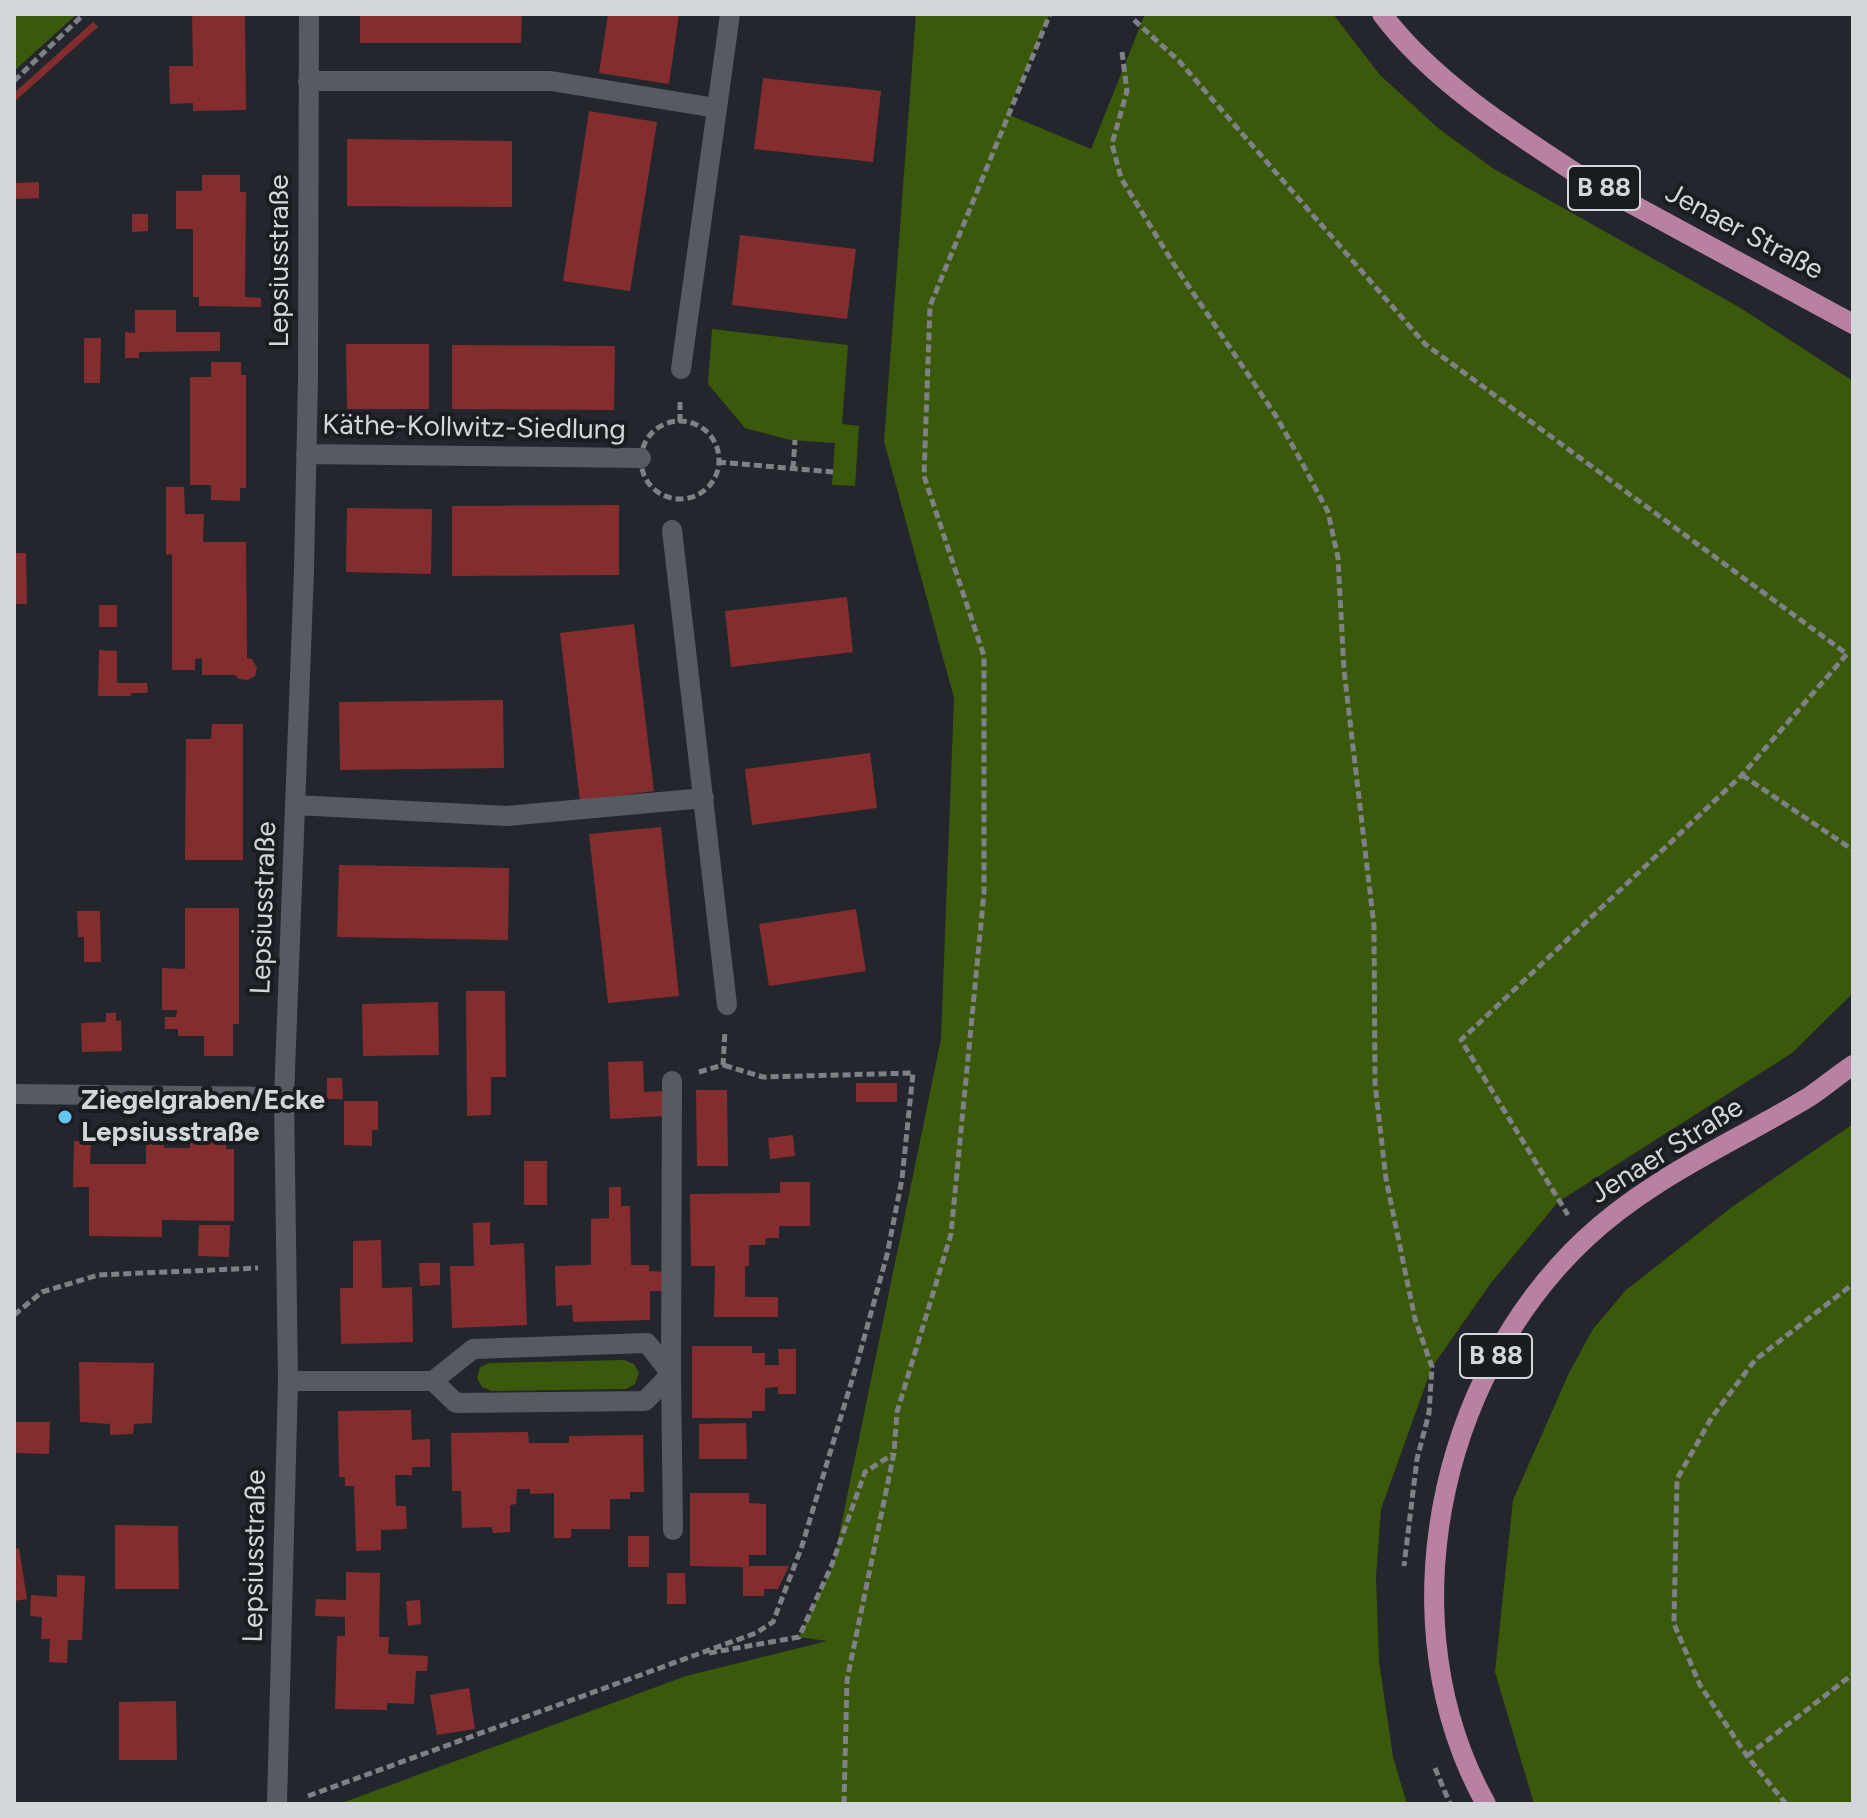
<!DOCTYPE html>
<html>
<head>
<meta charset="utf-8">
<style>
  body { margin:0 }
  #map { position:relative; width:1867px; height:1818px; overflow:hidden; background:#23262c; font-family:Figtree,sans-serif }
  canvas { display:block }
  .frame { position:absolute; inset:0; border:16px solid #d3d6da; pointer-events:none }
</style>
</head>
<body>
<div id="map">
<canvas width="1867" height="1818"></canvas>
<div class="frame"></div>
</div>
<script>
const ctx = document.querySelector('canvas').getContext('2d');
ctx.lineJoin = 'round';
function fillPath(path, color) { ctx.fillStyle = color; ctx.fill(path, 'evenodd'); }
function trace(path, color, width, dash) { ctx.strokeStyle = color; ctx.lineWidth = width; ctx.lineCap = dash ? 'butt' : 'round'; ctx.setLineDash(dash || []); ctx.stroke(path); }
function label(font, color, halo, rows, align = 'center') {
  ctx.font = font + ' Figtree,sans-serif'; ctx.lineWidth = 8; ctx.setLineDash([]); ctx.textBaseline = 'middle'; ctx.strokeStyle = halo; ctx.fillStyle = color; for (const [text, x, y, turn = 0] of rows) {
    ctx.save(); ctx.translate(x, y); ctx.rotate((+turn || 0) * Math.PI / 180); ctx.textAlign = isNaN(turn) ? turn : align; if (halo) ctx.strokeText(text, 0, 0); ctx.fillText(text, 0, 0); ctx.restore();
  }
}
const green = new Path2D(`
  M14,14H77L14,71Z
  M916,14H1050L1007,114L1091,149L1145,14H1333L1380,75L1438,128L1494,169L1739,307L1853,381V993L1792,1053L1558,1202L1491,1283L1432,1367L1381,1509L1376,1577L1379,1661L1393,1757L1407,1804H339L686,1676L827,1641L799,1637L833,1565L941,1039L954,698L884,441Z
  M712,329L848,345L842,424L859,426L855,486L832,485L835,443L790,440L745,428L708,384Z
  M1853,1124V1804H1534L1495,1672L1513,1500L1569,1373L1593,1329L1626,1290L1732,1207Z
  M624,1360L634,1364L639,1373L635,1384L626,1389L492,1391L482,1387L477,1378L480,1367L490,1363Z`);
const building = new Path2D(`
  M192,14H245L246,110L193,111V103L170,104L169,66H193Z
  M360,14H522L521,43H360Z
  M608,14H679L669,84L599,73Z
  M93,22L98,27L14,102V93Z
  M763,78L881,91L873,162L754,149Z
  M589,111L657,122L630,291L563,281Z
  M347,139L512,141V207L347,206Z
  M202,175H240V192H246L245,297L261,298V307L199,306V297H193V229H176V191H202Z
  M39,182V198L14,199V183Z
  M132,214H148V231L132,232Z
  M740,235L856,249L847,319L732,305Z
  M135,310H176V332H220V351L139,352V358H125V332L135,333Z
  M84,338H101L100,383H84Z
  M346,344H429V409H347Z
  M452,345L615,346L614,410L452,409Z
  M211,362H241V375H246V488H240V501L211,500V485H190V377H211Z
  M166,487H184L185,514H204L203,542H246L247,658L252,659L257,668L255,676L247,680L239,679L235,675H202V658L195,659V670H172V554L166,555Z
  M619,505V575L452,576V506Z
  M347,508L432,509L431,574L346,572Z
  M14,553H26L27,604H14Z
  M847,597L853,652L731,667L725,611Z
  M99,605H117V627H99Z
  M634,624L654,791L580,801L560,633Z
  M99,650L117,651V683H147L148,693H131V696H98Z
  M503,700L504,768L340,770L339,702Z
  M212,724H243V860H185L186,739H211Z
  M870,753L877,808L752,825L745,769Z
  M661,827L679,996L608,1003L589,834Z
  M339,865L509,868L508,940L337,937Z
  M185,908H239V1024H233V1056H204V1036H178V1029H165V1017H176L177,1010H162V968L185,969Z
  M856,909L866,971L769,986L759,924Z
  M77,911H100L101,962H84V937H78Z
  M466,991H505L506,1077H491V1115L467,1116Z
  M438,1002L439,1055L363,1056L362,1004Z
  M106,1013H116V1021L121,1020L122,1051L82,1052L81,1023L106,1022Z
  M643,1061L644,1092L664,1091L665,1116L610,1119L608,1062Z
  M327,1078H342L343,1099H327Z
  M856,1083H897V1102H856Z
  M696,1090H727L728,1166H697Z
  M344,1101H378V1130H372V1146L344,1145Z
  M190,1124L227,1125L226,1149H234V1221L162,1220V1237L89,1236V1187H73L74,1141H91L90,1164H146V1143H164V1148H190Z
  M793,1135L795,1156L770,1159L768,1138Z
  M524,1161H547V1205H524Z
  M780,1182H810V1226H779V1238H766L765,1245H749V1266H745V1297H778V1317H714L715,1266H691L690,1194L780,1193Z
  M609,1187H621V1206H630L631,1265H649V1271L665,1272V1291H650V1320L573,1322L572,1305L556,1306L555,1266L591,1265V1219L609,1218Z
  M490,1222V1245L524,1243L527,1325L452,1328L450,1266H474L473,1223Z
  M199,1225H230L229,1257L198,1256Z
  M381,1240L382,1288L412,1287L413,1342L341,1344L340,1288H353V1241Z
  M419,1263H440V1285L420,1286Z
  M692,1346H752V1353H765V1365H779L778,1349H796V1394H778V1387L765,1388V1411H752V1418H692Z
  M79,1362L154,1363L152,1423L134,1424L133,1434L110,1435V1424L80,1422Z
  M411,1410L412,1440L430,1439V1467H412V1475H395L396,1506H406L407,1529L381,1530V1550L356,1551L354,1486H345V1477H339L338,1411Z
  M14,1422H50L49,1454L14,1453Z
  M746,1423L747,1459H699V1424Z
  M528,1432L529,1443H569V1436L643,1435L644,1492H630V1499H610V1529H571V1538H554V1493L530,1494V1489H517L516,1504L510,1505V1532L493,1533L492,1527L462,1528L461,1491H452L451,1433Z
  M690,1493H749V1503L766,1504V1555H749V1566H789L778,1589H764V1596H743V1567L690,1566Z
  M115,1525L178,1526L179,1589H115Z
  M628,1536H649V1567H628Z
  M19,1548L27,1599L14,1601V1549Z
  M346,1572L380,1573L379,1637H389L388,1654L428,1656L427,1671H416L414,1704L387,1703V1710L335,1709L337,1636H345V1617L315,1616L316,1599L346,1600Z
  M667,1573H685L686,1604H667Z
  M57,1575L85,1576L82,1640H68L67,1663L49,1662L50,1639H41L42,1617L30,1616L31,1595L57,1597Z
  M420,1600L421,1624L408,1626L406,1601Z
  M469,1688L475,1729L437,1735L430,1695Z
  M176,1701L177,1760H119V1702Z`);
const path = new Path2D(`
  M1134,20L1179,61L1425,344L1847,654L1742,775L1461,1040L1568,1215
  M1122,52L1127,91L1112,144L1121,178L1173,263L1276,416L1300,459L1328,512L1338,558L1344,670L1374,926L1375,1084L1386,1179L1415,1319L1432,1367L1429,1413L1417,1459L1404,1566
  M14,81L84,14
  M641 460a39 39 0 1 1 78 0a39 39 0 1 1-78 0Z
  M680,422V398
  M718,462L833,472
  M793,469L795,440
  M1742,775L1853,850
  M699,1072L723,1065L725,1031
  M14,1315L42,1292L98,1275L258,1268
  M709,1653L799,1637L831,1567L865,1472L893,1454
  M1747,1756L1853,1674
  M1435,1768L1450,1804
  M308,1796L756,1633L773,1622L802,1546L858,1360L887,1255L902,1179L913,1073L763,1077L723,1065
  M844,1804L847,1680L894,1453L897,1412L951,1234L984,893V656L924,476L930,306L1050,14
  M1786,1804L1747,1756L1700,1685L1674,1624L1677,1479L1712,1417L1755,1360L1853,1284`);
const street = new Path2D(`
  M308,81H551L716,108
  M681,369L730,14
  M306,454L641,458
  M672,530L727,1005
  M295,805L507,816L704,798
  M672,1081L671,1374L673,1530
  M14,1094L284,1097
  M288,1381H433L473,1349L647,1343L671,1374L645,1401L456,1403L433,1381
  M277,1804L288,1381L284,1097L304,570L308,377L309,14`);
const primary = new Path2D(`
  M1382,14C1431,80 1514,133 1582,177L1853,324
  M1486,1804C1386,1625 1437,1379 1584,1240C1649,1178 1733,1143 1809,1097C1824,1087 1838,1075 1853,1065`);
const markers = [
  [65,1117,8,"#65c5ee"]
];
const shields = [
  [1604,188,72],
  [1496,1356,72]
];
const shieldNames = [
  ["B 88",1604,188],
  ["B 88",1496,1356]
];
const streetNames = [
  ["Jenaer Straße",1744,232,28],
  ["Lepsiusstraße",280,261,-90],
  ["Käthe-Kollwitz-Siedlung",474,428,1],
  ["Lepsiusstraße",264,908,-88],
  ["Jenaer Straße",1667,1151,-32],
  ["Lepsiusstraße",255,1556,-89]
];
const poiNames = [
  ["Ziegelgraben/Ecke",81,1101],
  ["Lepsiusstraße",81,1133]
];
fillPath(green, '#3b590a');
fillPath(building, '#842d2f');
trace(path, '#7e8186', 5, [8, 4]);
trace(street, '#565b62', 20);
trace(primary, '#b881a2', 20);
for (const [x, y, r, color] of markers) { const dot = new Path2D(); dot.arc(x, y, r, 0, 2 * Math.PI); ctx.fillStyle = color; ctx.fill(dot); trace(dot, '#191d22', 3); }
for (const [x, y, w] of shields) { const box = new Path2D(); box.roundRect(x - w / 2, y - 22, w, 44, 6); ctx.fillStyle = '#191d22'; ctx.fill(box); trace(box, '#d3d6da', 2); }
label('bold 26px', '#d3d6da', null, shieldNames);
label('28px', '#d3d6da', '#191d22', streetNames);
label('bold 28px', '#d3d6da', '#191d22', poiNames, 'left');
</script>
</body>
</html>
